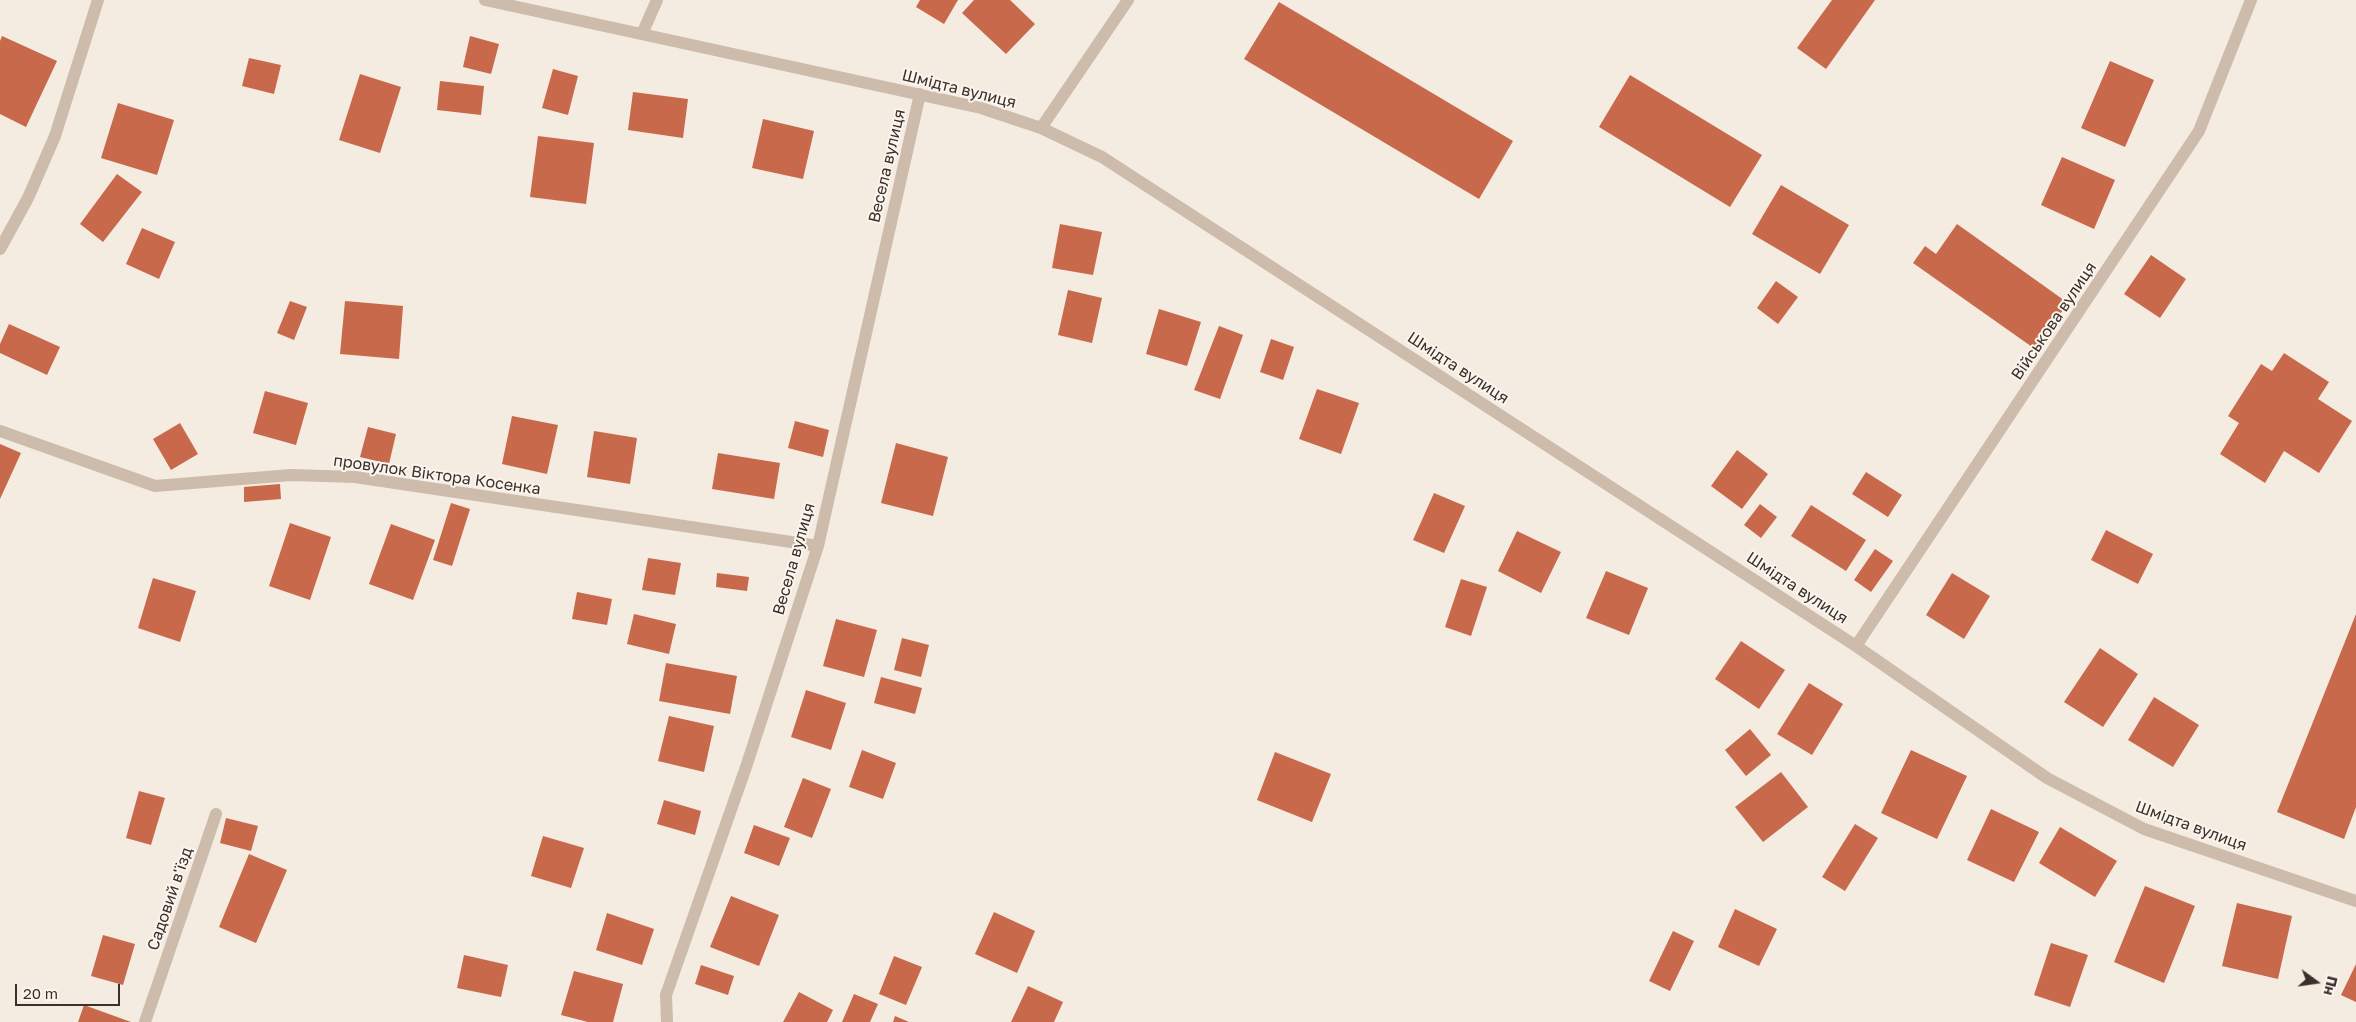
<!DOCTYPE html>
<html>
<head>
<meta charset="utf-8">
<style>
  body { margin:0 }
  #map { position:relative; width:2356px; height:1022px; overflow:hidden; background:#f4ebe1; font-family:"Golos Text",sans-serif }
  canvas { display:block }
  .north { position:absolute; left:2291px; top:957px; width:50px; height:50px; -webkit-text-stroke:4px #fbf5ee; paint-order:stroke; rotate:104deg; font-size:14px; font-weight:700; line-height:20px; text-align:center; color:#3b302b }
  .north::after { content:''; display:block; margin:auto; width:18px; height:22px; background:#3b302b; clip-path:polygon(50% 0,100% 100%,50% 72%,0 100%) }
  .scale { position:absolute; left:15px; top:984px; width:105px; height:22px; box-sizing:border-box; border:2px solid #3b302b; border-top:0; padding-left:6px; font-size:15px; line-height:18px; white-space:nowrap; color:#3b302b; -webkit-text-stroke:4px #fbf5ee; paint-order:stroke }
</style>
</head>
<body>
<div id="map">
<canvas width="2356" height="1022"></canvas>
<div class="north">Пн</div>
<div class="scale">20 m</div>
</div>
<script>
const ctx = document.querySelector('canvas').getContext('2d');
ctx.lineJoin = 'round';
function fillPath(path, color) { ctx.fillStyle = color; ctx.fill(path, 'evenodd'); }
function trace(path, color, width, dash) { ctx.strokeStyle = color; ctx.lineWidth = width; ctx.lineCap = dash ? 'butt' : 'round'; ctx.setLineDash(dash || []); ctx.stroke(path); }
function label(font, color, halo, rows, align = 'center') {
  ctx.font = font + ' "Golos Text",sans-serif'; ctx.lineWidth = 4; ctx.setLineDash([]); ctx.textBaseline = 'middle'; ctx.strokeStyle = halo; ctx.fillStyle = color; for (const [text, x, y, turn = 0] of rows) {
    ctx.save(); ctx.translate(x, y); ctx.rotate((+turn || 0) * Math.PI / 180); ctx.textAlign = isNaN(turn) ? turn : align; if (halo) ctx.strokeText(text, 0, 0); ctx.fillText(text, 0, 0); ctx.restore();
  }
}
const building = new Path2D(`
  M920,0H958L944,24L916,7Z
  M974,0H1010L1035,24L1006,54L962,13Z
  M1832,0H1875L1826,69L1797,48Z
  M1279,2L1513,141L1479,199L1244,59Z
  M2,36L57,61L26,127L0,114V41Z
  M470,36L499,44L491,74L463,67Z
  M249,58L281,65L274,94L242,86Z
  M2110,61L2154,80L2125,147L2081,128Z
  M553,69L578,76L568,115L542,108Z
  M360,74L401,87L380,153L339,140Z
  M1630,75L1762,155L1730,207L1599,127Z
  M440,81L484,86L481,115L437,110Z
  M633,92L688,99L683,138L628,130Z
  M118,103L174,120L157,175L101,158Z
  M763,119L814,131L803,179L752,168Z
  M538,136L594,143L586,204L530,197Z
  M2062,157L2115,180L2094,229L2041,205Z
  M117,174L142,192L103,242L80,224Z
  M1781,185L1849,225L1820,274L1752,234Z
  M1060,224L1102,232L1093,275L1052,268Z
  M1957,224L2068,303L2035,349L1913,263L1925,246L1936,254Z
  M142,228L175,242L159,279L126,264Z
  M2151,255L2186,279L2160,318L2124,294Z
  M1776,281L1798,297L1778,324L1757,308Z
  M1068,290L1102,298L1092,343L1058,335Z
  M290,301L307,307L294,340L277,333Z
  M345,301L403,306L399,359L340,354Z
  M1159,309L1201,322L1187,366L1146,354Z
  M9,324L60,347L47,375L0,353V344Z
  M1219,326L1243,335L1220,399L1194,390Z
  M1271,339L1294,347L1283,380L1260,372Z
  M2284,353L2329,382L2318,399L2352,421L2319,473L2284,451L2265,483L2220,454L2239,423L2228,416L2261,364L2272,371Z
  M1317,389L1359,403L1341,454L1299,439Z
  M265,391L308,403L296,445L253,433Z
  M512,416L558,425L547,474L502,464Z
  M795,421L829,430L823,457L788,448Z
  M180,423L198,454L171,470L153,439Z
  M368,427L396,434L389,464L360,457Z
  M594,431L637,438L630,484L587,477Z
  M896,443L948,457L933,516L881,503Z
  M0,444L21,453L0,499Z
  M1737,450L1768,474L1742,509L1711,486Z
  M718,453L780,463L774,499L712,489Z
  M1866,472L1902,495L1888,517L1852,494Z
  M280,484L281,499L244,502V487Z
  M1434,493L1465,506L1444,553L1413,540Z
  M451,503L470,509L452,566L433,560Z
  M1760,504L1777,517L1761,538L1744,525Z
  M1811,505L1866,540L1846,571L1791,536Z
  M290,523L331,537L310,600L269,586Z
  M391,524L435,540L413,600L369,584Z
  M2106,530L2153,554L2138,584L2091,560Z
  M1517,531L1561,552L1541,593L1498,571Z
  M1875,549L1893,561L1871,592L1854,580Z
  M648,558L681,563L675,595L642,590Z
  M1606,571L1648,588L1629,635L1586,618Z
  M717,573L749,577L747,591L716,587Z
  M1952,573L1990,596L1964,639L1926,615Z
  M153,578L196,591L180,642L138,628Z
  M1461,579L1487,587L1471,636L1445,627Z
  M577,592L612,599L607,625L572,619Z
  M634,614L676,624L669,654L627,644Z
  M2356,614V807L2344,839L2277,812Z
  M836,619L877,630L864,677L823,666Z
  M902,638L929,645L921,677L894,670Z
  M1741,641L1785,670L1759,709L1715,679Z
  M2100,648L2138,674L2103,727L2064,702Z
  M666,663L737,676L730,714L659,701Z
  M881,677L922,688L915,714L874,703Z
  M1809,683L1843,704L1812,755L1777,734Z
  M806,690L846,703L831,750L791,737Z
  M2154,697L2199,725L2173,767L2128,740Z
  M669,716L714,726L704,772L658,761Z
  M1750,729L1771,755L1746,776L1725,750Z
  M862,750L896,763L883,799L849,787Z
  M1911,750L1967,776L1937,839L1881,813Z
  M1275,752L1331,774L1312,822L1257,800Z
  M1781,772L1808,807L1763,842L1735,807Z
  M803,778L831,789L812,838L784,827Z
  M139,791L165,798L151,845L126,838Z
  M664,800L701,811L695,835L657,824Z
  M1991,809L2039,832L2014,882L1967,860Z
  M226,818L258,826L251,851L220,843Z
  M1855,824L1878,838L1845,891L1822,877Z
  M754,825L790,838L779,866L744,853Z
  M2060,827L2117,861L2095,897L2039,863Z
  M543,836L584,848L571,888L531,876Z
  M249,854L287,870L256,943L219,927Z
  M2145,886L2195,906L2164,983L2114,962Z
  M731,896L779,915L759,966L710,947Z
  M2237,903L2292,916L2278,979L2222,966Z
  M1735,909L1777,929L1759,966L1718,947Z
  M994,912L1035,931L1017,973L975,954Z
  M607,913L654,929L642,965L596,950Z
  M1673,931L1694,941L1670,991L1649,981Z
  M103,935L135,944L123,985L91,976Z
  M2051,943L2088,955L2070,1007L2034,995Z
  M464,955L508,965L501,997L457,988Z
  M894,956L922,967L906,1005L879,994Z
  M2356,964V1002L2341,995Z
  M701,965L734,976L728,995L695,984Z
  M574,971L623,984L613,1022H588L561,1015Z
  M1028,986L1063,1002L1054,1022H1011Z
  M799,992L833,1010L827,1022H783Z
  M854,994L878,1004L870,1022H842Z
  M84,1005L131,1022H78Z
  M895,1016L909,1022H893Z`);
const minor = new Path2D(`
  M485,0L981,108L1041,128L1102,157L1856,646L2047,778L2144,829L2356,901
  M642,34L657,0
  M1041,128L1128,0
  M0,249L28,198L55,136L98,0
  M0,431L155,486L291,475L355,477L818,546
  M1856,646L2199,131L2251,0
  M145,1022L216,814
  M667,1022L666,995L746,767L818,546L920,94`);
const streetNames = [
  ["Шмідта вулиця",959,89,14],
  ["Весела вулиця",887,166,-77],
  ["Військова вулиця",2054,321,-56],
  ["Шмідта вулиця",1458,368,33],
  ["провулок Віктора Косенка",437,475,8],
  ["Весела вулиця",794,559,-74],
  ["Шмідта вулиця",1797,588,33],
  ["Шмідта вулиця",2191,826,20],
  ["Садовий в'їзд",170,899,-71]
];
fillPath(building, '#c8694b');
trace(minor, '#cdbbac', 12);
label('16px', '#3b302b', '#fbf5ee', streetNames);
</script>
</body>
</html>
